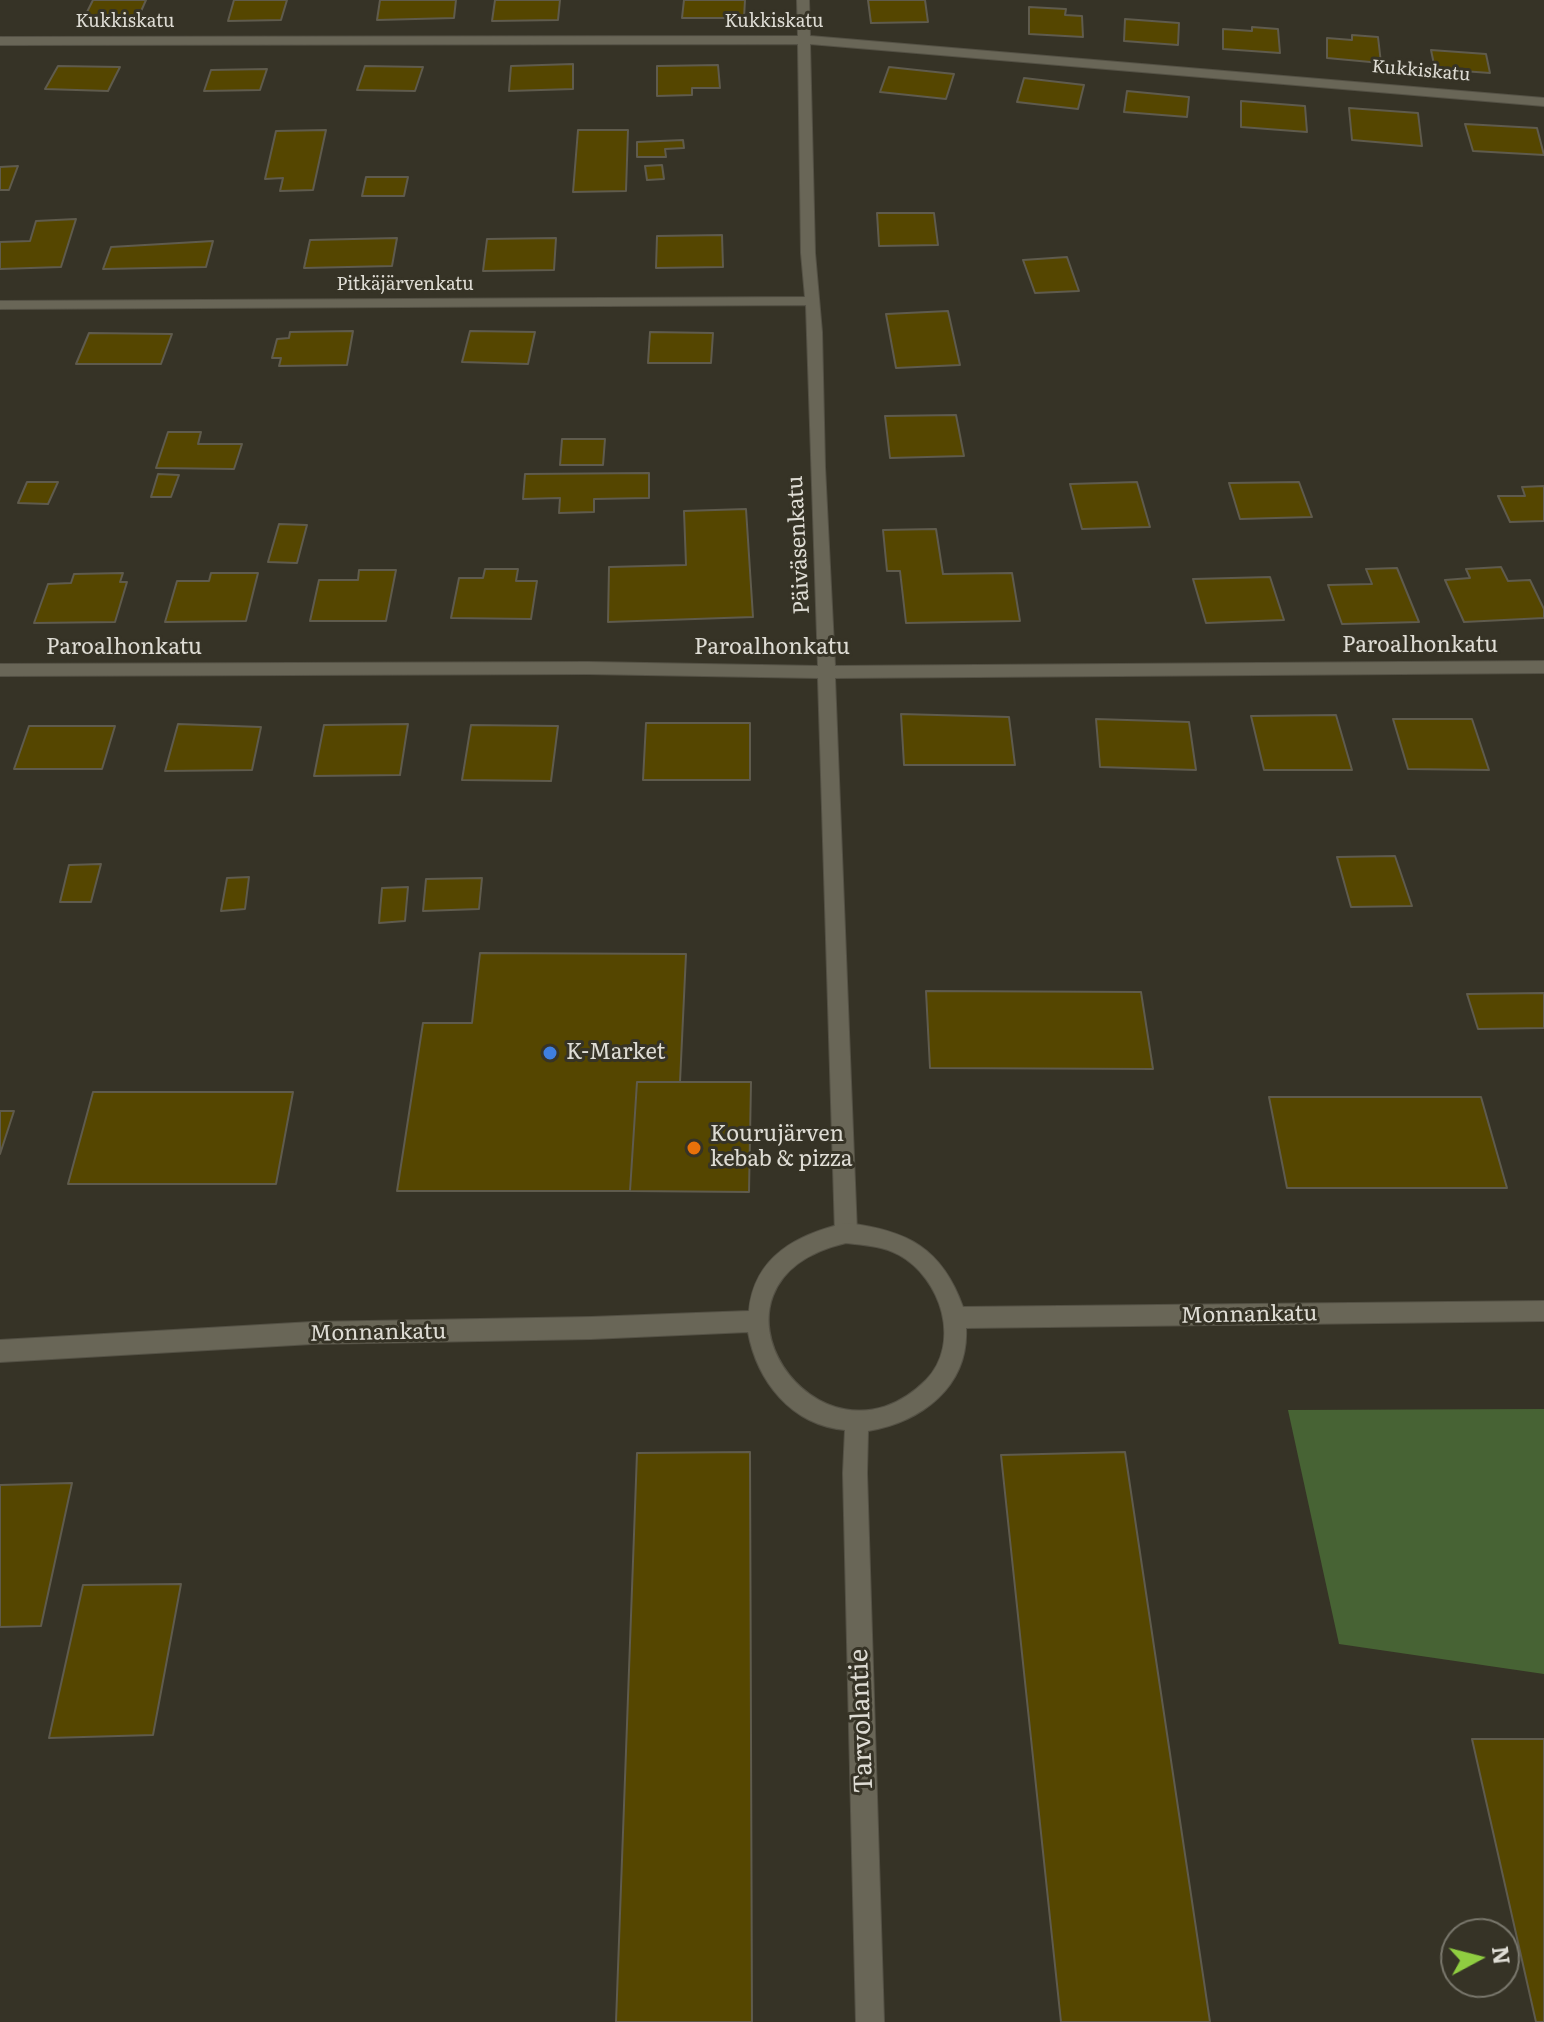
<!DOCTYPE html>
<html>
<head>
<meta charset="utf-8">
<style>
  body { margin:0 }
  #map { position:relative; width:1544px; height:2022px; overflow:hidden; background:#363326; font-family:Literata,serif }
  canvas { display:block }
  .north { position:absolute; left:1440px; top:1918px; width:80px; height:80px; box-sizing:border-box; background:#363326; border:2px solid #79776c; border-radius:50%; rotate:83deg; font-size:22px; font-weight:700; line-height:32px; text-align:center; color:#dedcd4 }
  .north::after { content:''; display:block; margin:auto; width:28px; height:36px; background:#8fcd41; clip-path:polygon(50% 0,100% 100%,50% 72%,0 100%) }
</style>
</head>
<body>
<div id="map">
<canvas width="1544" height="2022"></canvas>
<div class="north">N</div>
</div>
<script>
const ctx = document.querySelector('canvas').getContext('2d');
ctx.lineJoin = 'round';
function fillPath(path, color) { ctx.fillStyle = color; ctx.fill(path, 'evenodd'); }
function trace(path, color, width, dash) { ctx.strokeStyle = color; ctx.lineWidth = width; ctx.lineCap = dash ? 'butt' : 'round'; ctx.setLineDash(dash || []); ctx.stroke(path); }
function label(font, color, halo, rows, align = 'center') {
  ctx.font = font + ' Literata,serif'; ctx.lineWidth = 6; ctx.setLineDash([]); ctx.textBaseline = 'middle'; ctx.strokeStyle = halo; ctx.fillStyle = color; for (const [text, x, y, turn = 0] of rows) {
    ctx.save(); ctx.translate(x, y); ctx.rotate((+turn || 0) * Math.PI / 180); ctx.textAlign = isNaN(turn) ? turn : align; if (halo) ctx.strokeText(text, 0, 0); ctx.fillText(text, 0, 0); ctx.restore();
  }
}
const green = new Path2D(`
  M1544,1409V1674L1339,1644L1288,1410Z`);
const building = new Path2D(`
  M93,0H146L138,18H84Z
  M234,0H287L281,20L228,21Z
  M380,0H456L454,18L377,20Z
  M495,0H560L558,20L492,21Z
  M684,0H745L744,18H682Z
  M868,0H925L928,22L871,23Z
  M1029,7L1066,9L1065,15L1082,16L1083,37L1029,34Z
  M1125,19L1179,23L1178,45L1124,41Z
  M1252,27L1278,29L1280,53L1223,49V29L1252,31Z
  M1352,35L1378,37L1381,63L1327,58V38L1352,40Z
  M1431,50L1486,54L1490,73L1435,69Z
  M573,64V89L509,91L511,66Z
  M718,65L720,88H692V95L657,96V66Z
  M58,66L120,67L108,91L45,89Z
  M365,66L423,67L415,91L357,90Z
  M889,67L954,74L946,99L880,92Z
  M267,69L260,90L204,91L211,70Z
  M1024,78L1084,85L1078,109L1017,102Z
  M1127,91L1189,97L1187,117L1124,112Z
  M1241,101L1305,106L1307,132L1241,127Z
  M1349,108L1418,113L1422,146L1352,140Z
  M1465,124L1537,128L1544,155L1473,151Z
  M326,130L313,190L280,191L283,178L265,179L276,131Z
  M578,130H628L626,191L573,192Z
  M683,140L684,148L665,149L666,157H637V142Z
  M662,165L664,179L647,180L645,166Z
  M18,166L9,190H0V167Z
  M366,177H408L404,196H362Z
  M877,213H934L938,245L879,246Z
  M76,219L61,267L0,269V242L30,241L36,221Z
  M722,235L723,267L656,268L657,236Z
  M397,238L392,266L304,268L310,240Z
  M556,238L554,270L483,271L487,239Z
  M213,241L206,267L103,269L111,247Z
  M1067,257L1079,291L1035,293L1023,260Z
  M948,311L960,365L896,368L886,314Z
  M353,331L347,365L279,366L281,358H272L277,339L289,338L290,332Z
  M470,331L535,332L528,364L462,362Z
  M650,332L713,333L711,363H648Z
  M89,333L172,334L161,364H76Z
  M956,415L964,456L890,458L885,416Z
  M168,432H201L198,444H242L234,469L156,468Z
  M562,439H605L603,465H560Z
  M649,473V498L594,499V512L559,513L560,498L523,499L525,474Z
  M158,474L179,475L171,497H151Z
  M27,482H58L48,504L18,503Z
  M1137,482L1150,527L1082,529L1070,484Z
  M1299,482L1312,517L1240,519L1229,483Z
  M1544,486V521L1510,522L1498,496H1525L1522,487Z
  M746,509L753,617L608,622L609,567L686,565L684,511Z
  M279,524L307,525L297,563L268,562Z
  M936,529L943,574L1012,573L1020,621L906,623L900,571H887L883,530Z
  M1501,567L1508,581L1530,580L1544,609V618L1464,622L1445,580L1470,578L1466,569Z
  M1397,568L1419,622L1342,624L1328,585L1372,584L1366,569Z
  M485,569H518L516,581H537L531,619L451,618L459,578H483Z
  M359,570H396L386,621H310L319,580H358Z
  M123,573L120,582H127L115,622L34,623L48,584L71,583L74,574Z
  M211,573H258L246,621L165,622L177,581H209Z
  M1270,577L1284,620L1206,623L1193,579Z
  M901,714L1009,717L1015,765H904Z
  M1336,715L1352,770H1264L1251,716Z
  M1096,719L1189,722L1196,770L1100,767Z
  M1393,719H1472L1489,770L1408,769Z
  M646,723H750V780H643Z
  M178,724L261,727L252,770L165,771Z
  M408,724L400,775L314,776L324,725Z
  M471,725L558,726L551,781L462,780Z
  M29,726H115L102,769H14Z
  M1395,856L1412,906L1351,907L1337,857Z
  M101,864L91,902H60L69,865Z
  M249,877L245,909L221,911L227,878Z
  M482,878L479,909L423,911L426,879Z
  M408,887L405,921L379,923L382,888Z
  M480,953L686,954L680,1082H637L630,1191H397L423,1023H472Z
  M926,991L1141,992L1153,1069L930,1068Z
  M1544,993V1028L1478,1029L1467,994Z
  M637,1082H751L749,1192L630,1191Z
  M93,1092H293L276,1184H68Z
  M1269,1097H1481L1507,1188H1287Z
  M0,1111H14L0,1154Z
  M750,1452L752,2022H616L637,1453Z
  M1125,1452L1210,2022H1061L1001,1455Z
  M72,1483L41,1626L0,1627V1485Z
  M181,1584L153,1735L49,1738L83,1585Z
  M1472,1739H1544V2022H1536Z`);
const street = new Path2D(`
  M797,0H809L810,36L1544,98V106L810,44L815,253L822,332L825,467L835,666L1544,661V673L835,678L857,1233L854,1240L846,1243L838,1240L835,1233L818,678L588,674L0,676V664L588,662L818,666L806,305L0,309V301L805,297L801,253L798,44L0,45V37L798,36Z`);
const secondary = new Path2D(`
  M846,1223C907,1230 942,1248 963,1307L1544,1301V1321L966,1328C969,1387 921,1422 868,1431L867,1473L884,2022H856L843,1473L845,1430C791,1425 757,1381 748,1332L591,1339L312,1344L0,1362V1340L312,1322L591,1317L749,1311C754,1256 798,1234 846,1223ZM846,1243C864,1245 883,1246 899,1255C941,1278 962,1343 926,1380C819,1487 679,1282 846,1243Z`);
const markers = [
  [550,1053,8,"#3f7fe0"],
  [694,1148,8,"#e8710a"]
];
const farStreetnames = [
  ["Kukkiskatu",125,22],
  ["Kukkiskatu",774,22],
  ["Kukkiskatu",1421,71,5],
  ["Pitkäjärvenkatu",405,285]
];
const streetNames = [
  ["Päiväsenkatu",799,545,-93],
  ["Paroalhonkatu",1420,646],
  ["Paroalhonkatu",124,648],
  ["Paroalhonkatu",772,648],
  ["Monnankatu",1249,1315,-1],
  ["Monnankatu",378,1333,-1]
];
const poiNames = [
  ["K-Market",566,1053],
  ["Kourujärven",710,1135],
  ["kebab & pizza",710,1160]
];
const nearStreetnames = [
  ["Tarvolantie",862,1721,-92]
];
fillPath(green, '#476334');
fillPath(building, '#554600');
trace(building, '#5f5b4d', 2);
trace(street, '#545145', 2);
trace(secondary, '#545145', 2);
fillPath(street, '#696657');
fillPath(secondary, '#696657');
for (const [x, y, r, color] of markers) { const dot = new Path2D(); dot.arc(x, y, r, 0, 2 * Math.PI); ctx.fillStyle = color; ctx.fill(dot); trace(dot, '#363326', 3); }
label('18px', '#dedcd4', '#363326', farStreetnames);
label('22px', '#dedcd4', '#363326', streetNames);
label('22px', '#dedcd4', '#363326', poiNames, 'left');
label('26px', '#dedcd4', '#363326', nearStreetnames);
</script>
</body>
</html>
